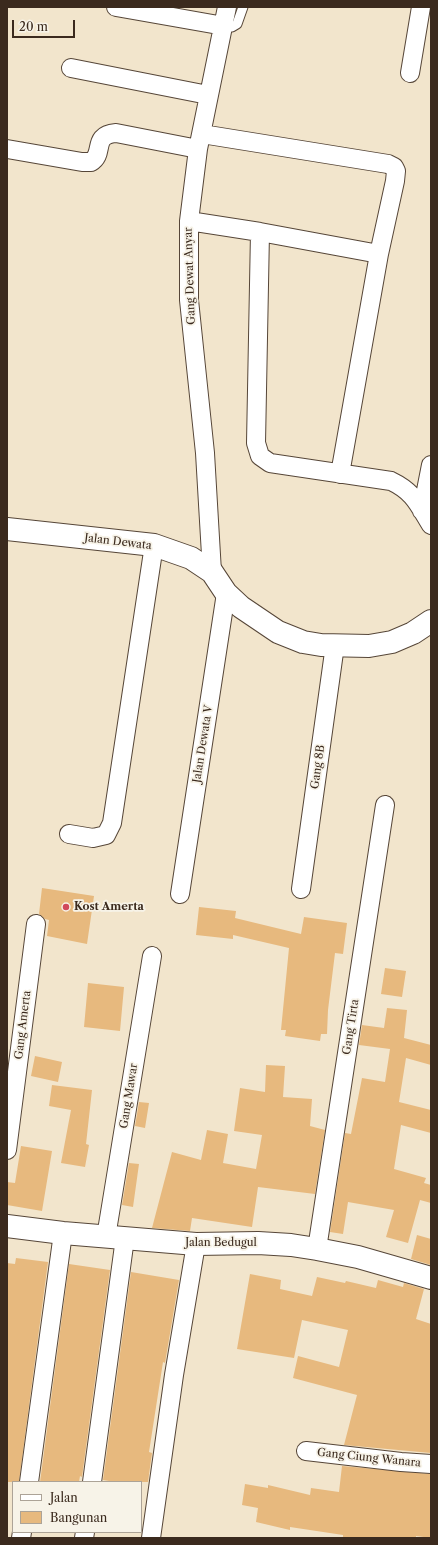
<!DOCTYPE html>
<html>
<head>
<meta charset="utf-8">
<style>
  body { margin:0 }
  #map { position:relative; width:438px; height:1545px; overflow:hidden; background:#f2e5cc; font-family:"Libre Caslon Text",serif }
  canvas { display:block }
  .frame { position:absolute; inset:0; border:8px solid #3b2a1e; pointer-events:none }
  .legend { position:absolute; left:12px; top:1481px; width:130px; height:52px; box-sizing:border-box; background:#f7f3e8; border:1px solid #aca397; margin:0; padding:5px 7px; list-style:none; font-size:12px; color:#3b2a1e }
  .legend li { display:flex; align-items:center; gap:8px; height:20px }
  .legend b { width:20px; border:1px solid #aca397 }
  .scale { position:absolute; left:12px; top:20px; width:63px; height:18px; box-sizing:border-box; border:2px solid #3b2a1e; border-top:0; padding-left:5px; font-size:12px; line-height:14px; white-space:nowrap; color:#3b2a1e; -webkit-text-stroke:3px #f7f3e8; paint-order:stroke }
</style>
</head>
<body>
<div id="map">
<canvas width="438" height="1545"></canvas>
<div class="frame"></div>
<ul class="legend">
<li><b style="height:5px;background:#fff"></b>Jalan</li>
<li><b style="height:11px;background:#e7b97e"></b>Bangunan</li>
</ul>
<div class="scale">20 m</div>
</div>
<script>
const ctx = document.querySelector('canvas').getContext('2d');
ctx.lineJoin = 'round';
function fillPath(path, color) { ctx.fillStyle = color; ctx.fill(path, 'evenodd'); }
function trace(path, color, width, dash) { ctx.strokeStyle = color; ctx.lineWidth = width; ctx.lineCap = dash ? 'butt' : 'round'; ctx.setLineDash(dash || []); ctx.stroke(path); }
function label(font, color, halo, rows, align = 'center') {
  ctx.font = font + ' "Libre Caslon Text",serif'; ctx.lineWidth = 3.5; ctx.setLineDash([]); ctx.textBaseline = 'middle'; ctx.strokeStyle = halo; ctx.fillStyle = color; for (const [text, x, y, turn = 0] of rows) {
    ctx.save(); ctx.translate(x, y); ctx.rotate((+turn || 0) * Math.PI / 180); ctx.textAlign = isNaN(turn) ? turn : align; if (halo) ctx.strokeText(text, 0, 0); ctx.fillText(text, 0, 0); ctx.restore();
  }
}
const building = new Path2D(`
  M42,888L94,896L87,944L47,936L49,920L45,919L39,914Z
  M199,907L236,911L235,918L301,934L304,917L347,923L343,954L335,953L328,1010L327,1034H321L320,1041L285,1036L286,1030H281L289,948L233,935V939L196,935Z
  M385,968L406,971L402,997L381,994Z
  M88,983L124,987L120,1031L84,1027Z
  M387,1008L407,1010L404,1038L431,1045V1065L406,1058L399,1102L431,1110V1133L401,1125L394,1169L426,1178L424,1183L431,1185V1203L420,1200L408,1243L386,1237L394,1210L348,1202L343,1234L330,1232L345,1133L351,1134L362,1078L385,1082L390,1049L359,1045L362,1025L384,1028Z
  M35,1056L62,1062L58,1082L31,1076Z
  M266,1065L285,1066L283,1097L312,1099L310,1126L325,1130L315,1194L258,1187L252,1227L192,1218L190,1231L152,1228L172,1152L201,1160L207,1130L228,1134L223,1163L256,1169L262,1135L234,1131L240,1088L265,1092Z
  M52,1085L92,1090L86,1144L89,1145L85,1167L61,1163L71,1110L49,1106Z
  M139,1102L149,1103L145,1128L135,1126Z
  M21,1146L52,1151L42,1211L7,1205V1182L15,1183Z
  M129,1163L139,1164L133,1207L122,1205Z
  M417,1235L431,1239V1265L411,1259Z
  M16,1258L48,1262L19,1482H7V1263L15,1264Z
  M69,1264L110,1270L82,1477L80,1476L79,1482H40Z
  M131,1272L179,1280L165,1363L163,1362L149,1452L152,1453L148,1482H115L103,1480Z
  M250,1274L281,1280L280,1289L312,1296L317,1277L345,1283L346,1281L376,1288L378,1280L403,1287L404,1283L424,1289L416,1319L431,1324V1453L344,1445L357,1395L293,1378L298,1356L339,1367L348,1330L302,1320L294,1358L237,1349Z
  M342,1466L431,1474V1538L416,1536V1538H343V1535L290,1527V1530L256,1522L258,1508L242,1505L245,1484L268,1488V1485L310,1495L311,1488L339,1492Z`);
const service = new Path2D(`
  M224,26L232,27L237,24L243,7`);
const minor = new Path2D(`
  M116,7L224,26
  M71,68L208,95
  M410,73L421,7
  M202,134L388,164L394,167L396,171L395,181L379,254L340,474
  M7,149L82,162H91C105,154 91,135 116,133L198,149
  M189,221L260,232L379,254
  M260,232L256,443L260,456L270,463L391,481C414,492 418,504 431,525
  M422,511L431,465
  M212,572L205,453L189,300V221L198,149L227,7
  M69,834L93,838L106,835L112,823L154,545
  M301,889L335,645
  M180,894L226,593
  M7,1150L36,924
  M106,1237L152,956
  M317,1249L385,805
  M306,1451L401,1462L431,1464
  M29,1482L63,1233
  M92,1482L125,1238
  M21,1538L22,1532
  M84,1538L85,1532
  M151,1538L174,1375L196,1244`);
const tertiary = new Path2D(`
  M7,529L154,545L191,558L212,572L226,593L241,607L278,632L303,642L321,645L369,646L392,642L413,633L431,621
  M7,1226L63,1233L196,1244L258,1243L291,1245L317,1249L358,1257L431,1278`);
const markers = [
  [66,907,4,"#d1495b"]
];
const streetNames = [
  ["Gang Dewat Anyar",190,276,-92],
  ["Jalan Dewata",118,542,7],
  ["Jalan Dewata V",203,744,-81],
  ["Gang 8B",318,767,-82],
  ["Gang Amerta",23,1025,-83],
  ["Gang Tirta",351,1027,-81],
  ["Gang Mawar",129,1096,-81],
  ["Jalan Bedugul",221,1243],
  ["Gang Ciung Wanara",369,1458,6]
];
const poiNames = [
  ["Kost Amerta",74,907]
];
fillPath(building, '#e7b97e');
trace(service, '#564638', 11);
trace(minor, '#564638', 20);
trace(tertiary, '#564638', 24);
trace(service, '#fff', 9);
trace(minor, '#fff', 18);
trace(tertiary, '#fff', 22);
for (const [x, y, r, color] of markers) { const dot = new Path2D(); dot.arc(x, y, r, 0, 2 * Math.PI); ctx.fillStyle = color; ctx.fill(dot); trace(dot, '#f7f3e8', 1.5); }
label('11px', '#3b2a1e', '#f7f3e8', streetNames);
label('bold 11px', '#3b2a1e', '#f7f3e8', poiNames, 'left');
</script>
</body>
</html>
